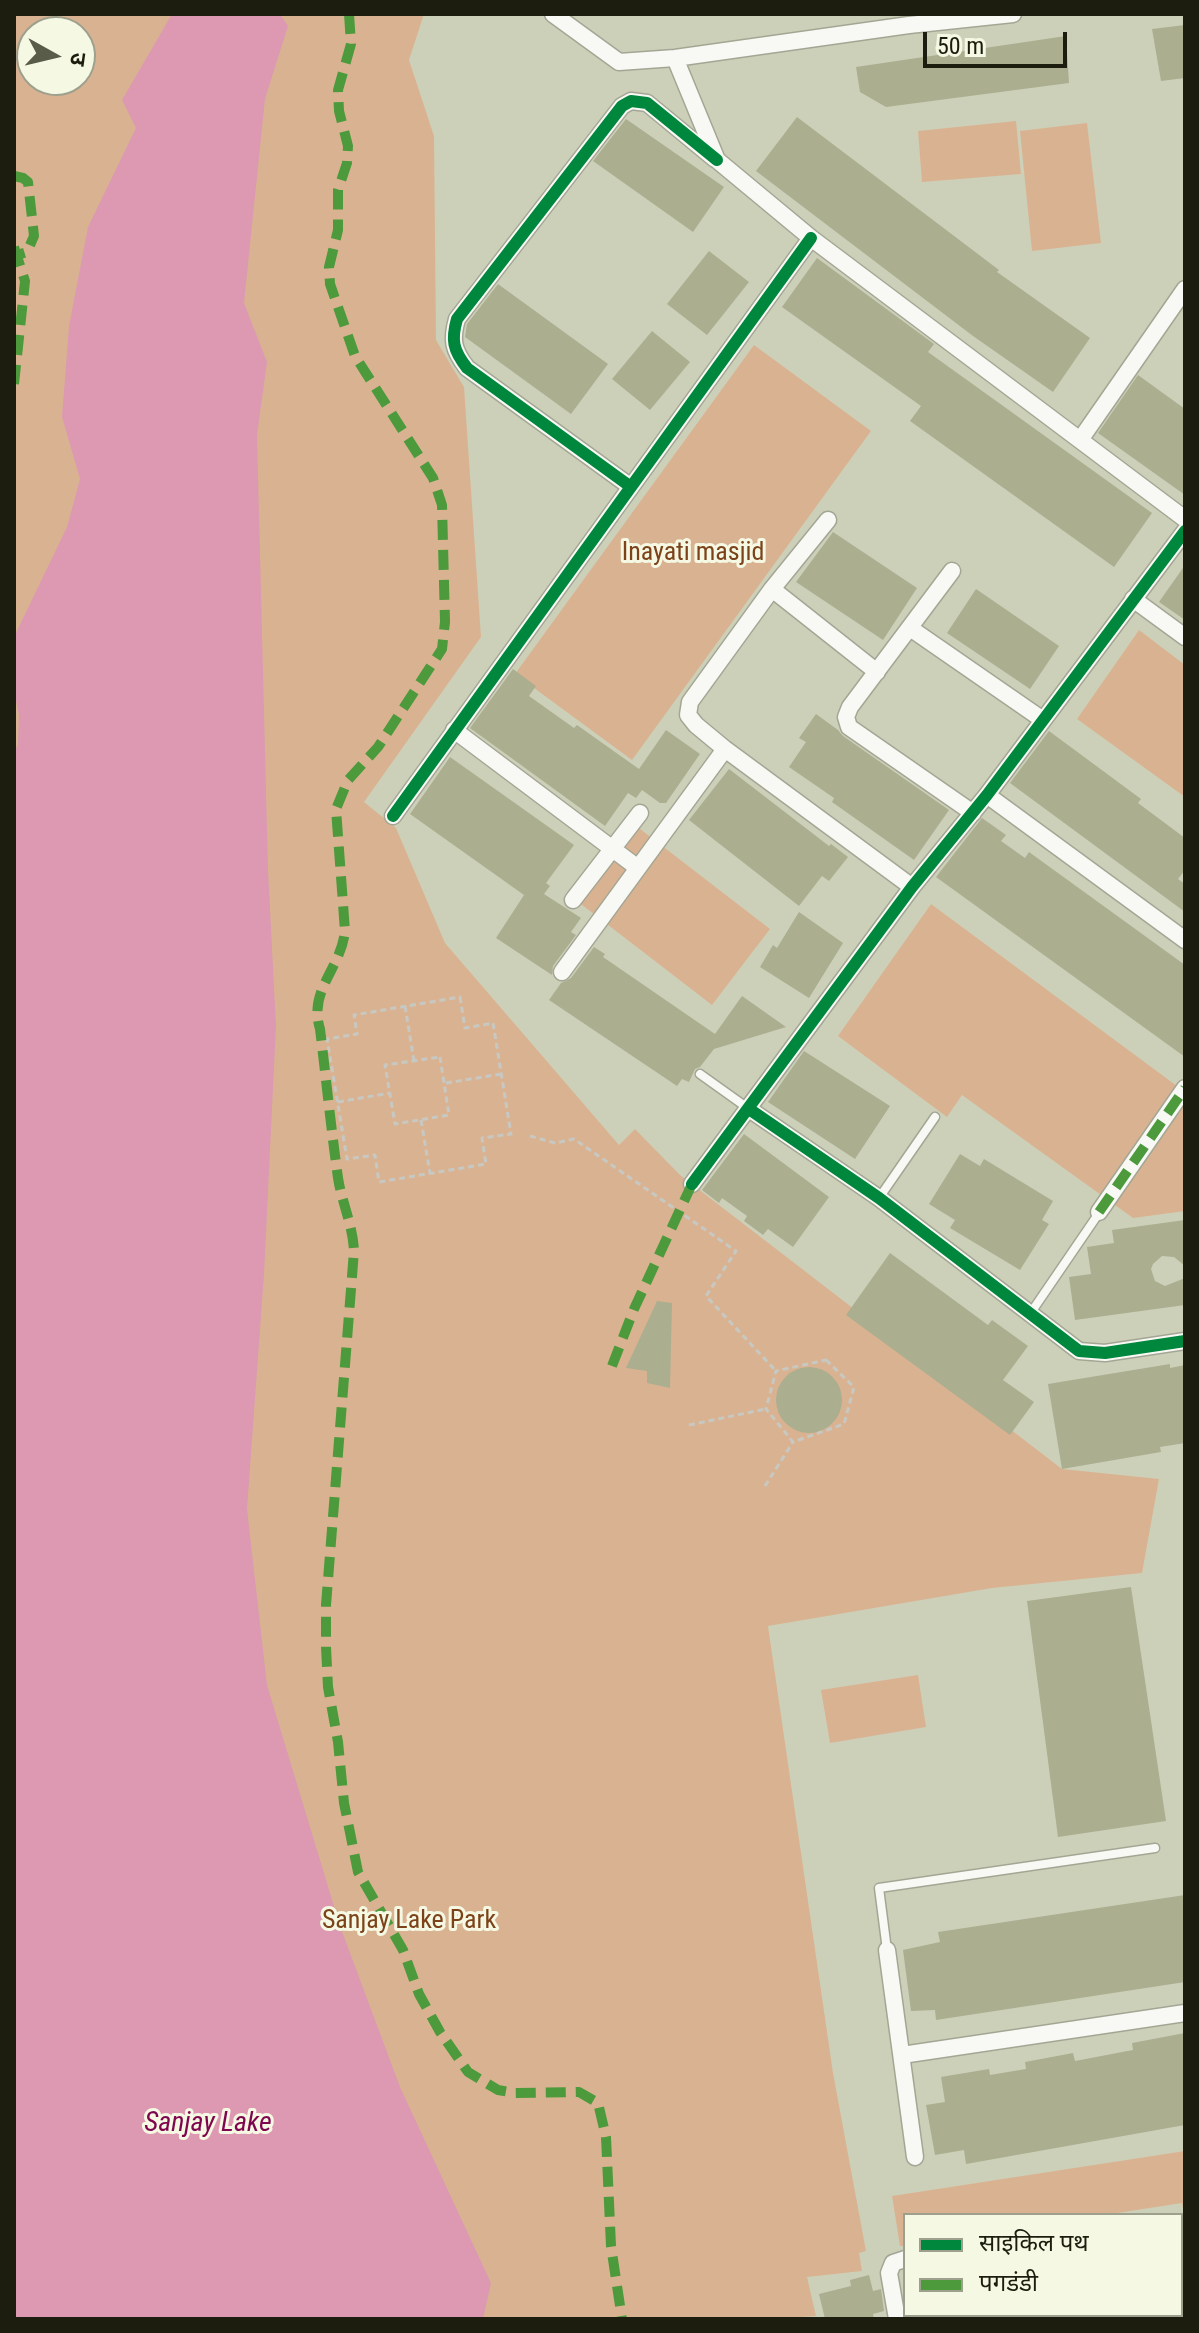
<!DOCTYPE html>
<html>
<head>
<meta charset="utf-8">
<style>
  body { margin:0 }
  #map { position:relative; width:1199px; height:2333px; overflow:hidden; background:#cdd0b9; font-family:"Roboto Condensed","Noto Sans Devanagari",sans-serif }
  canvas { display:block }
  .frame { position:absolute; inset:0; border:16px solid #1c1d0e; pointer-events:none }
  .legend { position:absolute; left:903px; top:2213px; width:280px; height:104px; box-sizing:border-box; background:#f5f8e3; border:2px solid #9ea08e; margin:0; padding:10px 14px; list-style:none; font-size:24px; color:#1c1d0e }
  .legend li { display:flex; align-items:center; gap:16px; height:40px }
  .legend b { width:40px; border:2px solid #9ea08e }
  .north { position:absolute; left:16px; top:16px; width:80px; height:80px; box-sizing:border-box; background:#f5f8e3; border:2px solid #9ea08e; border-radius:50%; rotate:98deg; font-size:22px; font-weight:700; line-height:32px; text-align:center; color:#1c1d0e }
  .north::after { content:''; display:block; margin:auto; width:28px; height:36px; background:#5a5c4a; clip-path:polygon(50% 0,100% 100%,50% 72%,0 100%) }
  .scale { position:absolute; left:923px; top:32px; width:144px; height:36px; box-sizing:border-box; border:4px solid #1c1d0e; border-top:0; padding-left:10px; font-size:24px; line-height:28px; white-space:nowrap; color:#1c1d0e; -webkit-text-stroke:6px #f5f8e3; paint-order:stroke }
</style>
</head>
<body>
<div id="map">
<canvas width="1199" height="2333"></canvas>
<div class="frame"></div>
<ul class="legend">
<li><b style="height:10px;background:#00873e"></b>साइकिल पथ</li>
<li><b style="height:10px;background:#4c9a3c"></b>पगडंडी</li>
</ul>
<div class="north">उ</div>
<div class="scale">50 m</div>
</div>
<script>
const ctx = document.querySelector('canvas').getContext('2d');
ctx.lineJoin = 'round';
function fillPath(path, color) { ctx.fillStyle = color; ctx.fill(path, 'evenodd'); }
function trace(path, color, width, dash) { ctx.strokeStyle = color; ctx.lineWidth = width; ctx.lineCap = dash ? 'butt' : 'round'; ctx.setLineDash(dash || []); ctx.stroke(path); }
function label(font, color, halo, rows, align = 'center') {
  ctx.font = font + ' "Roboto Condensed",sans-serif'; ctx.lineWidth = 6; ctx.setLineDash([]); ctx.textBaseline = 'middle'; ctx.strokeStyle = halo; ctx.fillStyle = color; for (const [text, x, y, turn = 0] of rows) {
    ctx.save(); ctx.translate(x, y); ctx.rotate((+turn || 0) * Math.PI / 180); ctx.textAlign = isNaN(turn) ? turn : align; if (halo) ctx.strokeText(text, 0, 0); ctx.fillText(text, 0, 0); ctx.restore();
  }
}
const green = new Path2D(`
  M14,14H424L409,60L434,136L436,340L464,387L481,637L364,802L396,828L445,943L619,1145L635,1129L680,1175L1062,1469L1159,1479L1142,1573L992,1588L768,1626L833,2073L866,2251L859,2253L862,2271L807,2277L816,2316L775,2319H14ZM32,32H80V80H32Z
  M1016,121L1021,174L922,182L918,131Z
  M1087,123L1101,243L1032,251L1020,131Z
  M754,345L871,431L632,760L515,674Z
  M1139,630L1185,665V797L1077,719Z
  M635,825L770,929L712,1005L577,901Z
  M931,904L1185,1092V1211L1133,1218L962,1095L947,1117L838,1036Z
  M918,1675L926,1727L830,1743L821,1690Z
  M1185,2151V2221L1182,2203L1104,2215H905V2246H900L892,2196Z`);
const water = new Path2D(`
  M172,14H280L288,26L265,99L244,303L267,362L257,435L268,870L276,1026L264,1274L247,1509L267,1685L340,1926L400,2087L491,2283L483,2319H14V753L18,744L19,715L14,692V637L67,527L80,479L62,417L69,326L88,227L136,128L122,100Z`);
const building = new Path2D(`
  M1185,25V78L1161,81L1152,29Z
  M1066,36L1069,83L886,107L860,92L856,67Z
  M797,117L999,270L997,272L1090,338L1053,392L973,336L756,171Z
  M626,119L724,187L693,232L593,161Z
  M709,251L749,282L707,335L667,304Z
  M817,258L934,344L928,352L1152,513L1114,567L910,421L921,406L782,307Z
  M498,284L608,364L571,414L465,337L467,324Z
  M652,331L690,362L650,410L612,379Z
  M1138,375L1185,409V495L1098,433Z
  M833,532L917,588L883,640L796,582Z
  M1185,565V620L1159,602Z
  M976,589L1059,646L1030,689L947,633Z
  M513,669L536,686L529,696L574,728L577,725L639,769L666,730L700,754L666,803H660L642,790L636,798L628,793L605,826L470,728Z
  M816,714L838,730L843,736L949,810L914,860L832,802L834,798L789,767L806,742L799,738Z
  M1049,731L1141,799L1138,803L1185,838V870L1178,879L1185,884V912L1010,783Z
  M450,757L574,845L546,883L550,886L544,894L581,918L571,932L576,935L553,966L552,975L496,938L524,895L410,814Z
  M729,769L829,846L831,844L848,857L829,881L822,876L799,906L689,820Z
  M982,818L1006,835L1001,841L1025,858L1029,852L1185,965V1057L936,877Z
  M799,912L843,943L809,998L760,967L773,945L777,948Z
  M594,947L605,954L603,957L715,1034L742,996L786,1027L714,1049L700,1067L695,1069L689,1082L682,1079L677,1086L549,1000L561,983L571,978Z
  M804,1051L890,1106L855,1159L768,1102Z
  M744,1134L829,1197L793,1247L768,1229L763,1235L744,1221L747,1216L722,1198L719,1203L702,1190Z
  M960,1154L980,1166L984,1159L1053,1201L1042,1220L1049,1224L1020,1270L950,1228L955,1220L929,1204Z
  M1185,1220V1266L1174,1257L1162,1256L1153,1264L1151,1269L1155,1281L1165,1286L1185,1278V1305L1075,1320L1069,1277L1091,1274L1087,1247L1114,1243L1112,1230Z
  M890,1253L988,1325L992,1320L1028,1346L1003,1380L1034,1402L1010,1435L846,1315Z
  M657,1301L672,1303L670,1388L647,1383V1371L626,1368Z
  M1170,1364V1368L1185,1365V1443L1160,1447L1161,1452L1062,1469L1048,1384Z
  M776 1400a33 33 0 1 1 66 0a33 33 0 1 1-66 0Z
  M1131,1587L1166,1821L1058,1837L1027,1601Z
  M1185,1895V1982L936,2020L935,2010L911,2011L903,1950L940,1942L938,1932Z
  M1185,2033V2125L966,2164L964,2150L935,2155L926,2105L945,2102L941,2077L989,2069L990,2075L1026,2069L1025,2062L1073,2053L1075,2061L1133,2050L1132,2043Z
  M869,2275L873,2291L881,2289L884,2311L873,2314L874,2319H825L819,2294L851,2286L850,2280Z`);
const path = new Path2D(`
  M460,997L465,1028L493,1023L511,1134L482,1138L486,1164L379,1182L375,1155L347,1159L327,1039L357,1034L354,1015Z
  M405,1006L414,1061
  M440,1057L449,1115L395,1124L385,1065Z
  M446,1083L501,1074
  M338,1102L390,1093
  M421,1120L430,1173
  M530,1136L555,1143L574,1139L736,1251L706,1296L776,1371
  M826,1360L854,1387L844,1424L793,1442L766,1409L776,1371Z
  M689,1425L766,1409
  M765,1486L793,1442`);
const lane = new Path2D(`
  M700,1074L749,1109
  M879,1198L935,1117
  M1030,1314L1099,1213
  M887,1950L879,1888L1155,1848`);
const street = new Path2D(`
  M553,14L619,62L675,58L909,25L1013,14
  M675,58L717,160L811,238L1185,519
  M1080,440L1185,289
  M631,487L467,368C453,350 451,340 457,319L622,106L631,101L647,103L715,159
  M828,520L772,589L690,702L688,715L696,725L725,749L912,887
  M952,571L850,707L846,717L849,727L973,813
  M772,589L877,672
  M1133,599L1185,637
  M910,628L1043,720
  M454,730L638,868
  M987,795L1185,940
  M393,816L811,238
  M573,900L640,813
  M562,972L725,749
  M749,1109L879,1198L1079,1351L1105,1353L1185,1341
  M692,1184L912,887L987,795L1185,531
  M1099,1212L1185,1088
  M887,1950L915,2157
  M902,2055L1185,2013
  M1181,2259L1185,2281
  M897,2319L889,2273L893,2263L905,2259`);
const quiet = new Path2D(`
  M349,14L351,44L338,90L339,111L348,146L347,163L338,190V230L329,267L330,284L355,356L433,478L442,505L445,622L442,649L378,747L348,780L336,809L345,931C341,969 308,990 320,1029C326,1078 331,1128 338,1178C342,1203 353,1226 354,1251L326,1605V1647L328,1687L338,1742L344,1803L358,1872L403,1950L419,1994L440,2032L468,2072L498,2090L515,2093L579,2092L598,2103L606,2137L611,2246L622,2319
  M14,176L23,178L28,182L34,236L27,252L14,256
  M14,247L25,281L14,384
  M1099,1212L1185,1088
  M612,1366L634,1309L692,1184`);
const cycleway = new Path2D(`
  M631,487L467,368C453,350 451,340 457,319L622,106L631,101L647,103L717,160
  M393,816L811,238
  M749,1109L879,1198L1079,1351L1105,1353L1185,1341
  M692,1184L912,887L987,795L1185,531`);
const parkNames = [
  ["Inayati masjid",693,553],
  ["Sanjay Lake Park",409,1921]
];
const waterNames = [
  ["Sanjay Lake",208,2124]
];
fillPath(green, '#d9b391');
fillPath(water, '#dc99b1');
fillPath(building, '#abae8f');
trace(lane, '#a4a694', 11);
trace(street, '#a4a694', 19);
trace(path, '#c8c8c2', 3, [6, 4]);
trace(lane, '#f8f8f4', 8);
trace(street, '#f8f8f4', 16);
trace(quiet, '#4c9a3c', 10, [20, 10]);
trace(cycleway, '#00873e', 12);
label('26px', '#7c431a', '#f5f8e3', parkNames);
label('italic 28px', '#7f054e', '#f5f8e3', waterNames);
</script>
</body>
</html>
